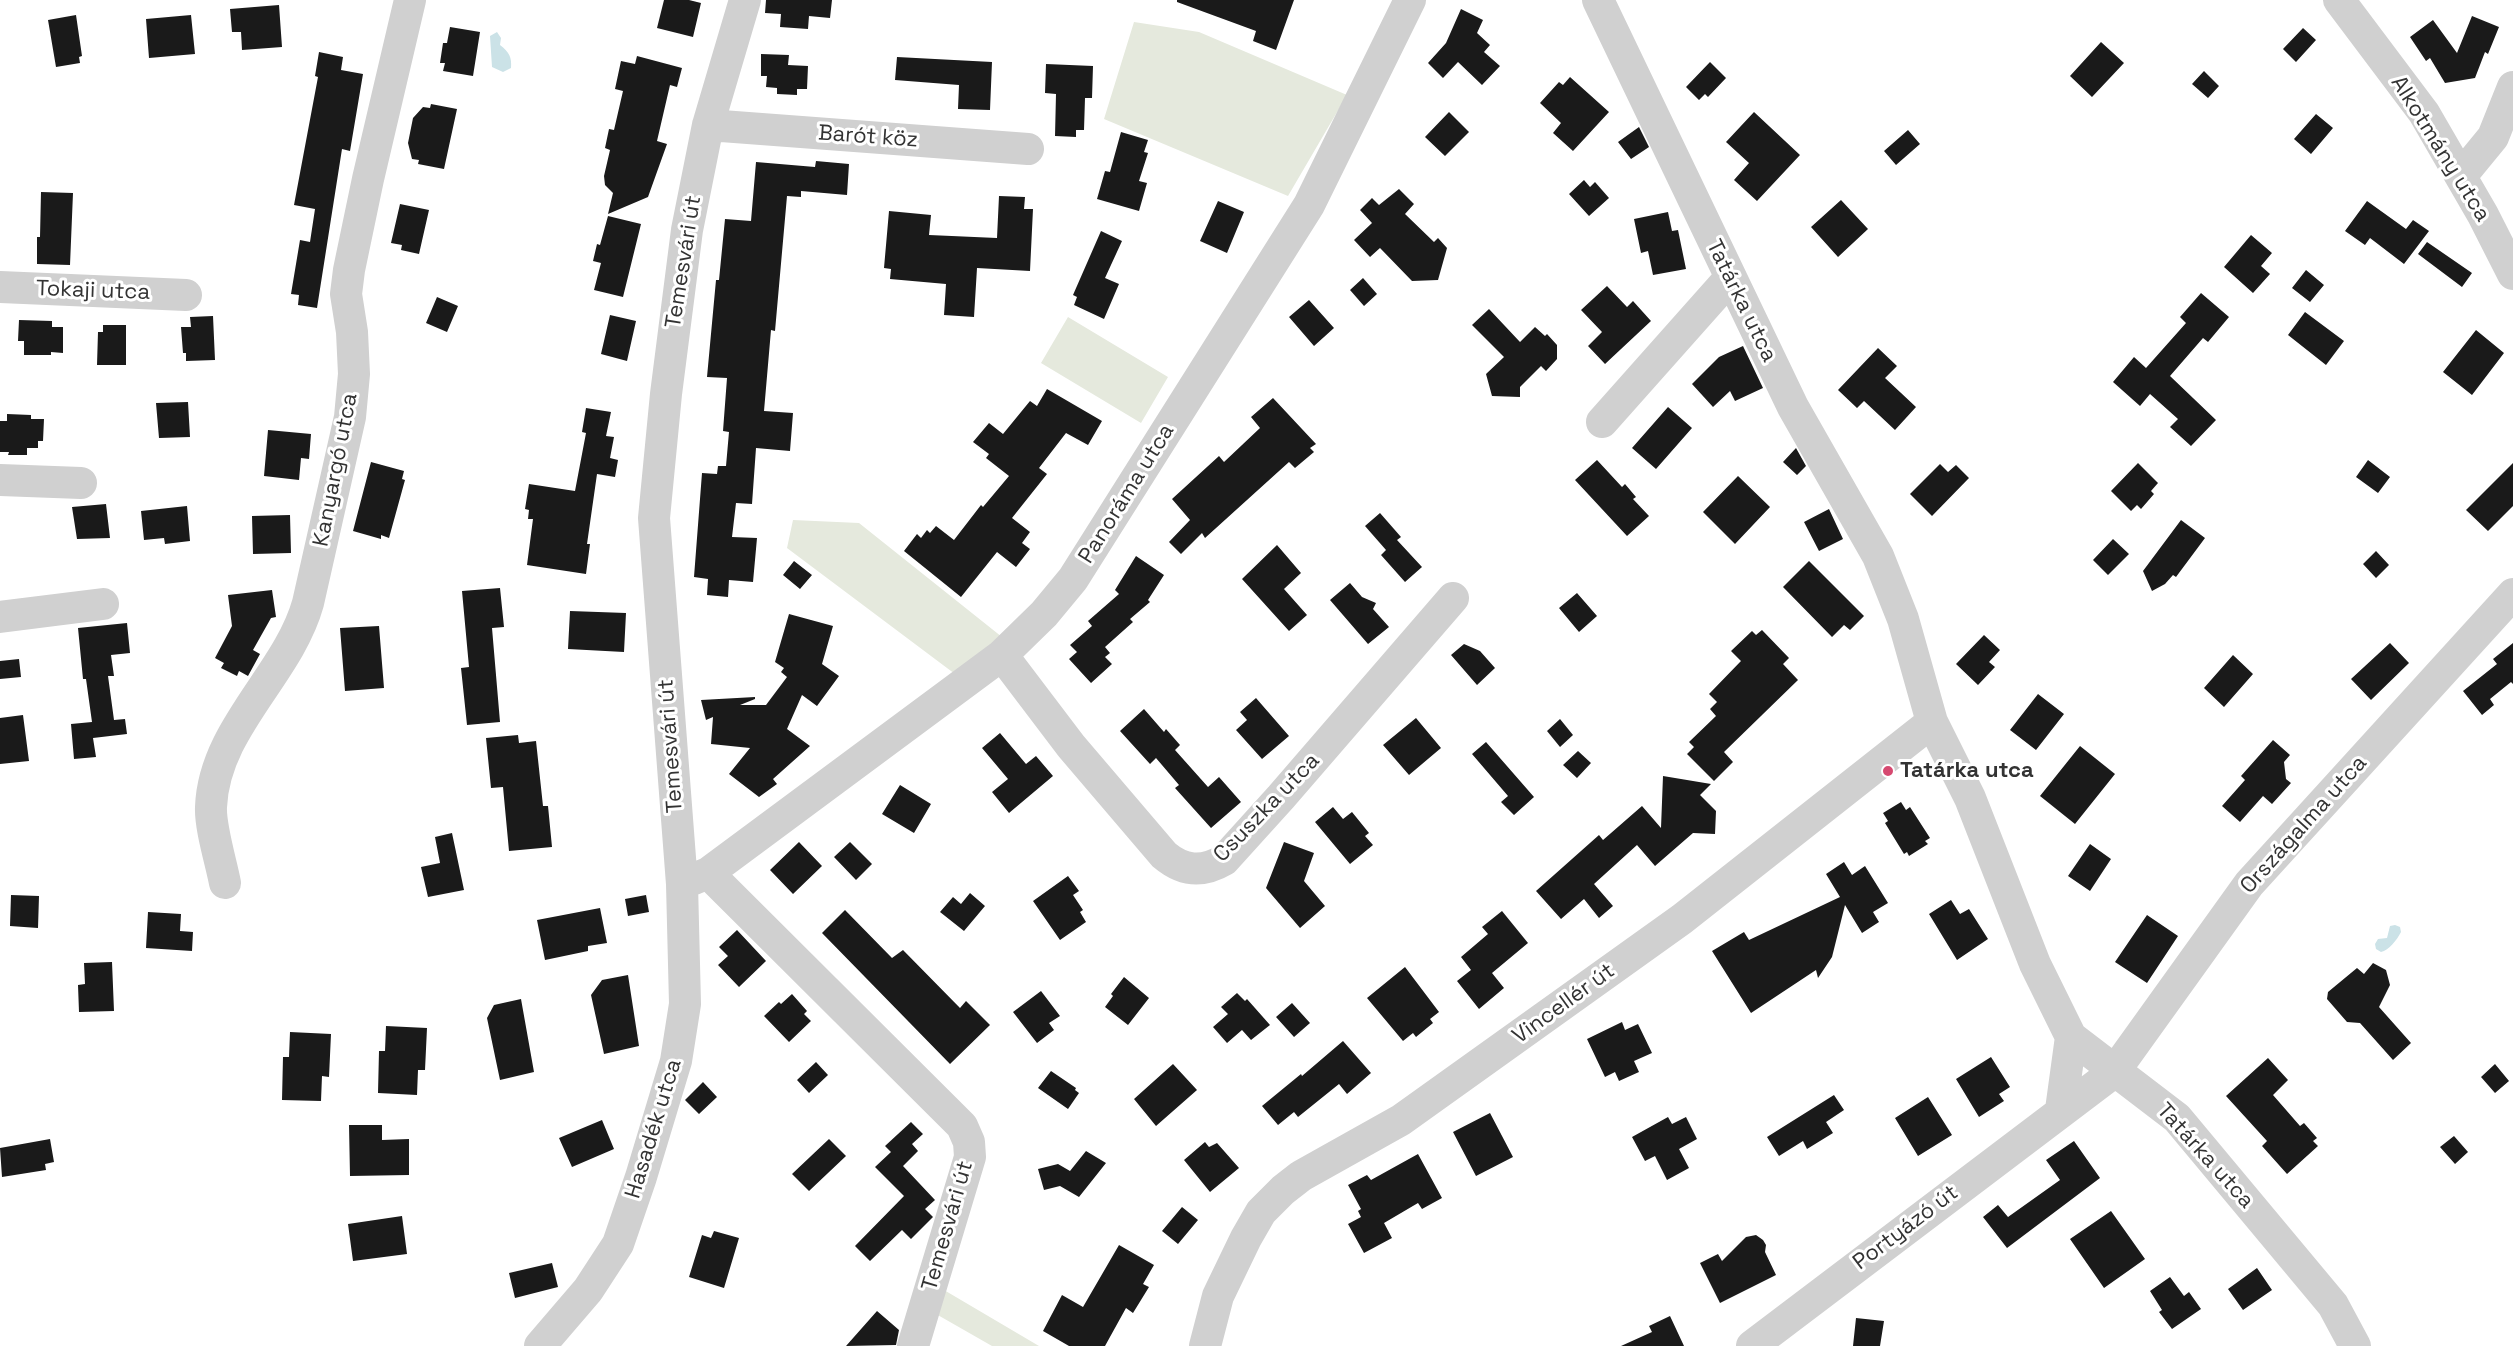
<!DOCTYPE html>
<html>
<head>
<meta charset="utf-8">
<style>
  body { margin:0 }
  canvas { display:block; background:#fff }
</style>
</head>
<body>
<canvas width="2513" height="1346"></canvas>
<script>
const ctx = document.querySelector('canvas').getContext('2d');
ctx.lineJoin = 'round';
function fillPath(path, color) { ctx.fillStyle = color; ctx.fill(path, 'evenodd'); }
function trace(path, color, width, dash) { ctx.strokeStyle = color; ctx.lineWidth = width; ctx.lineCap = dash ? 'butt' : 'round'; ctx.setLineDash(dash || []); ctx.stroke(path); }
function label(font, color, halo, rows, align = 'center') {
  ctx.font = font + ' "Space Grotesk",sans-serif'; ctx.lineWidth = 6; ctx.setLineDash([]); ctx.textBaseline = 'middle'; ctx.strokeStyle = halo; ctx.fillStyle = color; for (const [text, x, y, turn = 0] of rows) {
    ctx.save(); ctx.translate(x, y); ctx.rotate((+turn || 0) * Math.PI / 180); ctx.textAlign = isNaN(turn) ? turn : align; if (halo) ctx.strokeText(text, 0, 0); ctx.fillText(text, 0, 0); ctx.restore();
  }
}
const green = new Path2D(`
  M1134,22L1199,32L1347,95L1288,196L1104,119Z
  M1068,317L1168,377L1141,423L1041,363Z
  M793,520L859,523L1002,637L955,674L787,548Z
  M944,1290L1039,1346H992L936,1314Z`);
const water = new Path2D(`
  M497,32L501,38L500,45C509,52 512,57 511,68L503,72L492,67L490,36Z
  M2395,925L2400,927L2401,932C2397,940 2389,950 2381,952L2376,949L2375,944L2378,939L2387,938L2390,926Z`);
const building = new Path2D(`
  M664,0H689L701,3L693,37L657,28Z
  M766,0H832L830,18L809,16L808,29L780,27L781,14L765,13Z
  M1177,0H1294L1276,50L1253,41L1256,31L1177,2Z
  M279,5L282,47L242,50L241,32H232L230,9Z
  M1461,9L1483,20L1477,33L1490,45L1484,52L1500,66L1482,85L1458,62L1443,78L1428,63L1446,43Z
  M76,15L82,56L79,57L80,63L56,67L48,20Z
  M191,15L195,54L149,58L146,19Z
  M2472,16L2499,27L2488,54L2485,52L2475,78L2445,83L2430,58L2426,61L2410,37L2433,20L2457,53Z
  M450,27L480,32L473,76L443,71L445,63H440L443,43H447Z
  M2303,28L2316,40L2296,62L2283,49Z
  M2101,42L2124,63L2092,97L2070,76Z
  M319,52L343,57L341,70L363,74L350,151L342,149L317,308L298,305L299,295L291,294L300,240L310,242L315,209L294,205L318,77L315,76Z
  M761,54L789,55L788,65L808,66L807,89H797V95L777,94V88L766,87L767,76H761Z
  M637,56L682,68L677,87L670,85L657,141L667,144L648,197L608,214L613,193L605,185L604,176L610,150L605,148L609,129L614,130L623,91L615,89L621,61L635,64Z
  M897,57L992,62L990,110L958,109L959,85L895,80Z
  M1710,62L1726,78L1708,97L1705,94L1699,100L1686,87Z
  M1046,64L1093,66L1092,98H1085L1084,130H1076V137L1055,136L1056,94L1045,93Z
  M2204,71L2219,86L2208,98L2192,84Z
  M1570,77L1609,112L1573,151L1553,133L1561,123L1540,103L1559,82L1563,85Z
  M431,104L457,109L444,169L418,164L419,160L412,159L408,143L413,118L423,107L430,108Z
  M1449,112L1469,132L1445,156L1425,137Z
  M1754,112L1800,155L1757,201L1734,180L1749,163L1726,142Z
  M2316,114L2333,128L2311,154L2294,139Z
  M1639,127L1649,147L1631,159L1618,142Z
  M1908,130L1920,144L1896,165L1884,151Z
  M1121,132L1148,140L1144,152L1148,153L1139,181L1147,183L1139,211L1097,199L1105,171L1110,172Z
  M816,161L849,164L847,195L801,191V197L787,196L775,331L771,330L764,411L793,413L790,451L756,448L752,504L736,503L732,537L757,538L753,582L729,580L728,597L707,595L708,579L694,577L702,473L717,474L718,466H726L729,432L723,431L727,378L707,377L716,280H719L725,219L751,221L756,162L815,167Z
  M1584,180L1590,187L1595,182L1609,198L1589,216L1569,194Z
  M1399,189L1414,204L1405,214L1434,242L1438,238L1447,248L1438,280L1412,281L1380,248L1370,257L1354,240L1372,223L1360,210L1372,198L1379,205Z
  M41,192L73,193L70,265L37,264V237H40Z
  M999,196L1025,197L1024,209H1033L1030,271L977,268L974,317L944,315L946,284L890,279L891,269L884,268L889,211L931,215L929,235L997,238Z
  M1841,200L1868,229L1838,257L1811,227Z
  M1218,201L1244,212L1227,253L1200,241Z
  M2367,201L2406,229L2413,220L2429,231L2404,264L2370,238L2365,245L2345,231Z
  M400,204L429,210L419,254L401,250L402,245L391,243Z
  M1668,212L1672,231L1678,230L1686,269L1653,275L1648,251L1641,253L1634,219Z
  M608,216L641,224L623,297L594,290L601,263L593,261L597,244L600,245Z
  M1101,231L1122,241L1105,278L1119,284L1104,319L1074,305L1077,297L1073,295Z
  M2251,235L2272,253L2261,266L2270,274L2253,293L2224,267Z
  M2427,242L2472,273L2462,287L2418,254Z
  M2306,270L2324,285L2310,302L2292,288Z
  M1363,278L1377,294L1364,306L1350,290Z
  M1607,286L1627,307L1633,301L1651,321L1605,364L1588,346L1602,332L1581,310Z
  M2201,293L2229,317L2208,342L2203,338L2170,376L2216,420L2191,446L2170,427L2178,419L2150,394L2140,406L2113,382L2134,357L2146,368L2186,323L2180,317Z
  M437,297L458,306L447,332L426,323Z
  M1309,300L1334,328L1314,346L1289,317Z
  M1489,309L1520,342L1535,327L1545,336L1547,334L1557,345V359L1546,371L1541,366L1520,387V397L1492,396L1486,374L1504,357L1472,325Z
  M2305,312L2344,341L2326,365L2288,335Z
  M610,315L636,321L627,361L601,354Z
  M213,316L215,360L186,361V353H183L181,327H191L190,317Z
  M19,320L52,321V327H63V353L51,352V355H24V341H18Z
  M103,325H126V365H97L98,332H103Z
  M2476,330L2504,353L2472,395L2443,372Z
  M1743,346L1763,388L1735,401L1730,391L1713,407L1692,384L1719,357Z
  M1878,348L1897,366L1885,378L1916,407L1895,430L1864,401L1857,408L1838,390Z
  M1047,389L1102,421L1088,445L1066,433L1039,468L1047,474L1012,518L1030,532L1022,543L1030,549L1016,567L997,552L961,597L904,551L917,534L921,538L927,530L930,533L936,526L954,540L981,505L983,507L1009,476L986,458L989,454L973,442L989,423L1003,434L1030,401L1037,406Z
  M1273,398L1316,444L1310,448L1314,452L1295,468L1289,462L1205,538L1202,533L1181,554L1169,542L1190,520L1172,499L1219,456L1224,462L1260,428L1251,417Z
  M188,402L190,437L159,438L156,403Z
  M1668,407L1692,428L1656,469L1632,448Z
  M586,408L611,412L606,436L614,437L610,458L618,460L615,477L597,474L587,544H590L586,574L527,565L533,519H528L529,510L525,509L529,484L575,491L586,433L582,432Z
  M7,414L31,415V419H44L43,441H38V448H27V455H8L9,452H0V421H7Z
  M268,430L311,434L309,459L301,458L299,480L264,476Z
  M1796,448L1806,466L1797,475L1783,462Z
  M1597,460L1622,487L1625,484L1636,497L1633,499L1649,516L1627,536L1575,480Z
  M2368,460L2390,477L2378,493L2356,477Z
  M371,462L404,471L402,479L405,480L389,538L381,535V539L353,531Z
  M2138,463L2158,483L2151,491L2154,494L2141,509L2137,505L2131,511L2111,491Z
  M2513,463V506L2488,531L2466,510Z
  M1940,464L1948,472L1956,465L1969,478L1932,516L1910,494Z
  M1738,476L1770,507L1735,544L1703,512Z
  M106,504L110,538L77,539L72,507Z
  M187,506L190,541L165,544L164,538L144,540L141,511Z
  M1829,509L1843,539L1819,551L1804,522Z
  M1380,513L1401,537L1397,540L1422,567L1405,582L1381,555L1386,550L1365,526Z
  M290,515L291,553L253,554L252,516Z
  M2181,520L2205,538L2176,577L2173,575L2165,584L2152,591L2143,571Z
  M2113,539L2129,554L2108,575L2093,560Z
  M1277,545L1301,573L1284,589L1307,615L1289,631L1242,579Z
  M2376,551L2389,565L2376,578L2363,564Z
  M1136,556L1164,575L1148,600L1150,602L1130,619L1133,622L1105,647L1110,653L1105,657L1112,664L1091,683L1069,659L1077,652L1070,645L1092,626L1088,621L1119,594L1115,590Z
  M794,561L812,575L800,589L783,575Z
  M1809,561L1864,616L1850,630L1844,625L1832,637L1783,587Z
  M1350,583L1362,597L1376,603L1373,609L1389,627L1368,644L1330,600Z
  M500,588L504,627L492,628L500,722L467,725L461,668L469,667L462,591Z
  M272,590L276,617L271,618L253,650L260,654L248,676L239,671L237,676L221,668L224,663L215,658L232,626L228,595Z
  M1577,593L1597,616L1579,632L1559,608Z
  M570,611L626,613L624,652L568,649Z
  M789,614L833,626L822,664L839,676L817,706L802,695L787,729L810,746L773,779L777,784L759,797L729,774L750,748L711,744L713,717L706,720L701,700L755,697V699L740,705H766L787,677L781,672L784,668L775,662Z
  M127,623L130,653L111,655L114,676H108L114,720L125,719L127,734L93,738L96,757L74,759L71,724L92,722L86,679H83L78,628Z
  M379,626L384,688L345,691L340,628Z
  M1762,630L1789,658L1783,664L1798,680L1724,752L1733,762L1714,781L1687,754L1694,747L1689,742L1716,716L1710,709L1717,702L1709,694L1741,661L1731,651L1752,631L1756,635Z
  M1984,635L2000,650L1989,662L1995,667L1978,685L1956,664Z
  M2390,643L2409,663L2371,700L2351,679Z
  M2513,643V684L2511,682L2490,699L2494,705L2482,715L2463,691L2497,664L2493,659Z
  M1464,644L1480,651L1495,668L1477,685L1451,655Z
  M2233,655L2253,674L2224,707L2204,688Z
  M19,659L21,677L0,679V661Z
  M2038,694L2064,714L2036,750L2010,730Z
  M1256,698L1289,736L1262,759L1236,730L1247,720L1240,712Z
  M1144,709L1164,732L1166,729L1180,745L1175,750L1208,787L1219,777L1241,802L1211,828L1175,788L1179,785L1156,758L1150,764L1120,731Z
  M23,715L29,761L0,764V718Z
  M1416,718L1441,748L1409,775L1383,745Z
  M1560,719L1573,735L1560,747L1547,731Z
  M1000,733L1026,764L1036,756L1053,776L1009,813L992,792L1008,779L982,748Z
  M518,735L519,743L536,741L543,806H548L552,847L509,851L503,787L491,788L486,738Z
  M2273,740L2290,755L2284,762L2286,779L2291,783L2272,804L2263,796L2240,822L2222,806L2245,780L2241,776Z
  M1486,742L1534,797L1514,815L1501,802L1508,796L1472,754Z
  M2080,746L2115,774L2075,824L2040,796Z
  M1578,751L1591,763L1577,778L1563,765Z
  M1663,776L1711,784L1700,795L1716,811L1715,834L1693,833L1655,866L1637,845L1594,884L1613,906L1599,918L1584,899L1561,919L1536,891L1599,835L1603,840L1642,806L1661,828Z
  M900,785L931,804L914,833L882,814Z
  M1901,802L1906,810L1910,807L1930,838L1925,841L1928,844L1909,856L1907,852L1904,854L1885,823L1888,821L1883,813Z
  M1333,807L1343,819L1352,812L1369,833L1365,836L1373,845L1350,864L1315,822Z
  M452,833L464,890L428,897L421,867L440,863L435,837Z
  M799,842L822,866L793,894L770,870Z
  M850,842L872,864L856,880L834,857Z
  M1284,842L1314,853L1304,881L1325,906L1300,928L1266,888Z
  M2090,844L2111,859L2090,891L2068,876Z
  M1844,862L1852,875L1865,866L1888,903L1873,912L1879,922L1862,933L1845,905L1832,957L1818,978L1816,970L1751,1013L1712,951L1744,932L1749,940L1840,897L1826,874Z
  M1068,876L1079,891L1073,895L1083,910L1080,912L1086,922L1060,940L1033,901Z
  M970,893L985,906L964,931L940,912L953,897L961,904Z
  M11,895L39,896L38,928L10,926Z
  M646,895L649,912L628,916L625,899Z
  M1951,900L1960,914L1969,909L1988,939L1957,960L1929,914Z
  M600,908L607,943L588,946V951L545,960L537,920Z
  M845,910L892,958L903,950L960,1008L966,1001L990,1025L950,1064L822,933Z
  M1502,911L1528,943L1492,973L1504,988L1479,1009L1457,981L1471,970L1461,957L1488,934L1482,927Z
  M148,912L181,914L180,931L193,932L192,951L146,948Z
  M2147,915L2178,936L2147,983L2115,962Z
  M737,930L766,961L739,987L718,965L728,956L719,947Z
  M112,962L114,1011L79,1012L78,985L85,984L84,963Z
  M2373,963L2386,970L2390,985L2379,1007L2411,1043L2393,1060L2360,1023L2347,1022L2327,999L2328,992L2357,968L2364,974Z
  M1405,967L1439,1012L1430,1019L1433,1023L1416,1037L1413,1033L1403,1041L1367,998Z
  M628,975L639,1046L604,1054L591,995L602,980Z
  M1124,977L1149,998L1128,1025L1105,1007L1113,996L1111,994Z
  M1041,991L1060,1016L1049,1023L1054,1030L1037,1043L1013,1012Z
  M1237,993L1245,1001L1247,999L1270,1025L1251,1040L1242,1030L1227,1043L1213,1027L1228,1014L1221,1007Z
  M792,994L807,1011L804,1014L811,1021L789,1042L764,1016L779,1002L781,1004Z
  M521,999L534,1072L500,1080L487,1018L494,1005Z
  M1292,1003L1310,1023L1294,1037L1276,1017Z
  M1622,1022L1625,1030L1638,1024L1652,1053L1634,1061L1639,1072L1619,1081L1615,1072L1605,1077L1587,1039Z
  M386,1026L427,1028L425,1070H418L417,1095L378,1093L379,1051H385Z
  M290,1032L331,1034L329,1077L322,1076L321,1101L282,1100L283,1057H289Z
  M1343,1041L1371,1073L1347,1094L1339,1084L1298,1117L1294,1112L1278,1125L1262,1106L1301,1074L1302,1076Z
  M1991,1057L2010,1087L1999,1094L2004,1101L1979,1117L1956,1079Z
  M2268,1058L2288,1080L2273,1095L2300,1126L2304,1123L2317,1138L2313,1141L2318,1146L2287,1174L2262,1146L2267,1141L2226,1096Z
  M816,1062L828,1075L809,1093L797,1080Z
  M1173,1064L1197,1090L1156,1126L1134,1099Z
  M2495,1064L2509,1081L2495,1093L2481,1077Z
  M1051,1071L1076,1088L1075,1090L1079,1093L1068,1109L1038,1088Z
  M703,1082L717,1097L699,1114L685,1100Z
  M1834,1095L1844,1110L1826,1122L1833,1133L1807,1149L1803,1141L1779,1156L1767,1137Z
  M1928,1097L1952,1135L1918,1156L1895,1118Z
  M1490,1113L1513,1157L1476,1176L1453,1132Z
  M1668,1117L1672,1124L1686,1117L1697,1139L1679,1149L1689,1168L1667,1180L1655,1156L1645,1161L1632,1137Z
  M602,1120L614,1149L572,1167L559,1138Z
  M911,1122L923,1134L912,1144L918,1151L903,1166L935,1200L925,1209L933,1217L911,1239L902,1230L870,1261L855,1246L904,1196L875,1167L891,1152L885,1146Z
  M349,1125H382V1140L409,1139V1175L350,1176Z
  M2454,1136L2468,1152L2455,1164L2440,1147Z
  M50,1139L54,1162L45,1164L46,1170L2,1177L0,1148Z
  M829,1139L846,1156L809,1191L792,1174Z
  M2074,1141L2100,1178L2007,1248L1983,1217L1998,1205L2008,1217L2060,1180L2046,1160Z
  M1205,1142L1209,1147L1217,1143L1239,1168L1210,1192L1184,1160Z
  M1086,1151L1106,1163L1079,1197L1060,1186L1044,1190L1038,1169L1058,1164L1070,1171Z
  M1418,1154L1442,1198L1422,1209L1418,1203L1384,1223L1392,1238L1364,1253L1348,1224L1361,1217L1358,1211L1361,1209L1348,1185L1367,1175L1371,1180Z
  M1182,1207L1198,1220L1178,1244L1162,1231Z
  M2111,1211L2145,1259L2104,1288L2070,1239Z
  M402,1216L407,1254L353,1261L348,1224Z
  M714,1231L739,1238L724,1288L689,1277L702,1235L711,1238Z
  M1756,1235L1763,1240L1766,1245L1765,1252L1776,1275L1720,1303L1700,1263L1718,1254L1722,1261L1746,1237Z
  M1119,1245L1154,1265L1143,1284L1149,1287L1133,1313L1126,1308L1105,1346H1069L1043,1331L1062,1295L1083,1307Z
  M552,1263L558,1287L515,1298L509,1273Z
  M2257,1268L2272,1290L2243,1310L2228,1289Z
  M2170,1277L2184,1296L2189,1292L2201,1309L2172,1329L2159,1312L2162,1310L2150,1291Z
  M877,1311L899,1330L896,1345L846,1346Z
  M1670,1316L1684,1346H1621L1652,1332L1649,1326Z
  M1856,1318L1884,1321L1880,1346H1853Z`);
const minor = new Path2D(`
  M745,0L708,125L687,230L666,394L654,518L682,884L708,873L1002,655L1044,614L1073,579L1309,205L1410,0
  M1598,0L1793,407L1878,556L1903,619L1932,722L1970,798L2035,964L2071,1037L2177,1118L2333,1305L2355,1346
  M2339,0L2424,113L2483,215L2513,274
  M708,125L1028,149
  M2461,176L2493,137L2513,87
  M0,287L186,295
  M1602,422L1730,278
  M0,480L81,483
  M0,617L103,604
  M1002,655L1071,746L1164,855C1183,871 1202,873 1224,860L1281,797L1453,598
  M708,873L962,1126L969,1142L970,1157L913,1346
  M225,883C221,862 210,827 211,807C214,728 288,675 308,603L350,417L354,374L352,332L346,294L349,270L368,179L410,0
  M2061,1110L2071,1037
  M540,1346L588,1290L618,1244L641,1177L676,1061L685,1004L682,884
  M1205,1346L1218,1296L1246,1238L1261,1212L1283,1190L1301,1176L1401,1120L1682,919L1932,722
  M1752,1346L2114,1072L2249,884L2513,594`);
const markers = [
  [1888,771,6,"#d64970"]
];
const streetNames = [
  ["Barót köz",868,137,4],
  ["Alkotmány utca",2440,149,58],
  ["Temesvári út",684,262,-81],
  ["Tokaji utca",93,291,2],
  ["Tatárka utca",1741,301,64],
  ["Kanyargó utca",336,470,-79],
  ["Panoráma utca",1127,494,-58],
  ["Temesvári út",671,746,-94],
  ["Csuszka utca",1267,808,-46],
  ["Országalma utca",2304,825,-48],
  ["Vincellér út",1564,1004,-36],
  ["Hasadék utca",654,1129,-73],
  ["Tatárka utca",2205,1156,48],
  ["Temesvári út",948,1226,-74],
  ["Portyázó út",1906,1228,-37]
];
const poiNames = [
  ["Tatárka utca",1900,771]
];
fillPath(green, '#e5e9dd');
fillPath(water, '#cbe2e7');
fillPath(building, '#1a1a1a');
trace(minor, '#d0d0d0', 32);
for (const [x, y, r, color] of markers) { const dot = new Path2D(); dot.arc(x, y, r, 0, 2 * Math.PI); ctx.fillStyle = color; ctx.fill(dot); trace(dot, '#fff', 2); }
label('22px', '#333', '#fff', streetNames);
label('bold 22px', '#333', '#fff', poiNames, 'left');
</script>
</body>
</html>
